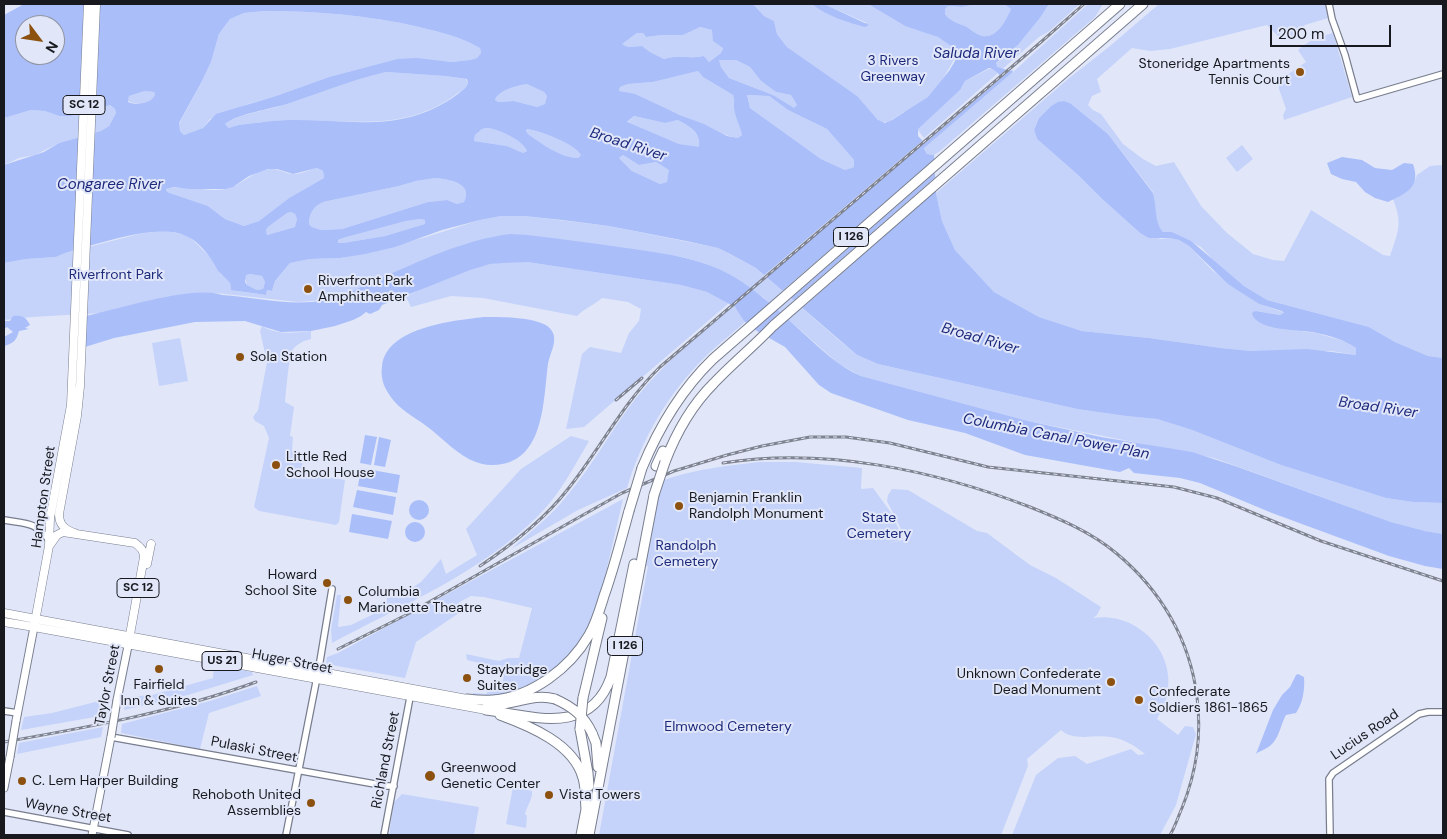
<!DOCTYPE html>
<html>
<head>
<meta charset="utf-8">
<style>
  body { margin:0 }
  #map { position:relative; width:1447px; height:839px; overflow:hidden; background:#e1e7f9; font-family:"DM Sans",sans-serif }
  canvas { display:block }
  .frame { position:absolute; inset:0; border:5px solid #17191f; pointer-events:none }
  .north { position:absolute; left:15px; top:15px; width:50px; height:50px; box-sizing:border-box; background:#e1e7f9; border:1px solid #9095a2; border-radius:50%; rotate:121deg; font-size:14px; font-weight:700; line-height:20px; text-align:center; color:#17191f }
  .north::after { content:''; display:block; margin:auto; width:18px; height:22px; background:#8c510f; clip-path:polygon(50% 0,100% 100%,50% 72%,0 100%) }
  .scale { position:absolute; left:1270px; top:25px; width:121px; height:22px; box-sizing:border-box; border:2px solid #17191f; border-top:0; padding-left:6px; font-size:15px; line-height:18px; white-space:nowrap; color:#17191f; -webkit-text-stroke:4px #e1e7f9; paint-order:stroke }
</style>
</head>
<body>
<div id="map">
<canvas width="1447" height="839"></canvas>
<div class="frame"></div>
<div class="north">N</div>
<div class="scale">200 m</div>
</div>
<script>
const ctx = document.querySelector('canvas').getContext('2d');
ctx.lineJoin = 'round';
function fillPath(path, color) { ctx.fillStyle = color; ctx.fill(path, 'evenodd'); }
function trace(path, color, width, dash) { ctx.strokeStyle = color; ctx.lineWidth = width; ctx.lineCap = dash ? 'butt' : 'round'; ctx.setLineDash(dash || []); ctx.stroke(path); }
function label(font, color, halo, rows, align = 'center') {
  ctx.font = font + ' "DM Sans",sans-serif'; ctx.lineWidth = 4; ctx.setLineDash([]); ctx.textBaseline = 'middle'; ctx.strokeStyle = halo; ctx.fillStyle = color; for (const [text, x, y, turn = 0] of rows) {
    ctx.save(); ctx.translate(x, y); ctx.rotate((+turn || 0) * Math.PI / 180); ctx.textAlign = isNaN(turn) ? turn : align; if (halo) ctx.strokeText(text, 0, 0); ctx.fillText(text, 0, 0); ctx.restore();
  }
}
const green = new Path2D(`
  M753,4H812L832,16L850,23H867L824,4H868L905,26L921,30L945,40L955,50L956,56L940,84L952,97L962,88L965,81L991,68L1018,45L1040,18L1049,4H1080L1048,32L1039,37L924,138L904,112L888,122H880L856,96L787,47L777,34L774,21L764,16Z
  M976,4H1004L1011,9C1006,20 997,39 982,36C975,34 971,29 965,26C957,23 950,21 945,14V9L948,6L962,7Z
  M1088,4H1103L1095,17L940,151L934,155L927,154L924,147L1013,72Z
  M1159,4H1326L1328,18L1305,25L1287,41H1283L1267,25L1170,49L1150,51L1132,48L1097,79L1101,92L1092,96L1088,105L1093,110L1101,114L1123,144L1143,159L1156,166L1174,162L1201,206L1227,233L1253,254L1273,260L1284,261L1311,210L1383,255L1390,256C1398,232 1403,224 1393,199C1405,193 1413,188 1417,175L1430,166L1443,165V358L1428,356L1395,342L1369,327L1267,300L1244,286L1215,262L1201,247L1172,232H1163C1153,222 1157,206 1153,192L1108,134L1070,103L1064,101L1051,106L1039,118L1034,130L1037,139L1077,174L1100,197L1140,233L1161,239L1170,238L1179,240L1189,246L1212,270L1249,297L1259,304L1283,312L1284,314L1281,315L1256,311L1283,329L1316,333L1347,342L1356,348V355L1331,351H1251L1221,348L1149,338L1082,331L1039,317L994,292L955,250L942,221L936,193L1068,79L1110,46Z
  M264,11C316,11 368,15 419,27C440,32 461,37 480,48L481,53L477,58L470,60L451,62L397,59L329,77L276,96L248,104L210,119L203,128L184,135L180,131L179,124L202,81L211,62L219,34L224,27L230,19L244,13Z
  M699,27L712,30L723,47L721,53L709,62L704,56C690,59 677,55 664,59L650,52L642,46L628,47L622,44L637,33H643L646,37L662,35H683Z
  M1333,33L1352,97L1284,120L1283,115L1286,109L1279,89L1278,77L1287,75L1306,62L1298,50C1309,40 1318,37 1333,33Z
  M719,60H736L750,67L761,81L776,92L791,95L797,105L794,109L773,95L729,78L721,67Z
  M698,71L703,77L733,95L735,99C733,112 739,122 742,135L738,138C724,136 715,129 702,124C675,112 647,101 619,91L620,87L628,84L653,82Z
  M386,72L445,76L466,79C470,87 464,89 458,93C396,140 332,113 263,122C251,124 240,123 229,128L225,124C237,114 271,110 287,104C320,93 352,80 386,72Z
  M527,84L544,92L547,96L545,104L537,107L514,101L497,102L495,100C499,90 516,86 527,84Z
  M145,91L154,92L155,94C153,103 136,106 128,101L129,96Z
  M747,95L769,96L788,110L827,129L854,160V167L845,170L821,159L750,108Z
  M110,105L115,109L116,113L109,126L101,131L59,143L35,155L19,158L4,165V118L31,110L45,111L59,116H71Z
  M634,116L665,123L678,120C690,127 701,132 699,148L679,144L627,123Z
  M487,128C498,129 523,140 527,151L523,153L507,146L474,141L475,135L482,129Z
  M527,129C541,131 575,144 581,155L578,158C559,157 544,145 528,134L526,132Z
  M1242,145L1253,159L1237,172L1226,158Z
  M623,155L639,165L656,162L670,170L667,182L660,184L632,171L619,158Z
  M317,168L323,171L324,178L289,198L259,221L244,226L225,219L208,206L167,192L166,189C174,185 205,190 216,190C240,190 247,173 269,169C277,168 283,173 291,174C299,175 309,170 317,168Z
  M435,178C448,179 474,183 464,202L457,204L447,200L428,202L342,229L321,230L312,227L309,224C309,213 314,206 323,202L399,186L416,181Z
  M291,212L295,214L297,219L295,227L267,235L266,230L268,227L287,213Z
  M501,216H524L609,226L718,248L756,268L841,342L857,355L878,364L1077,409L1126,416L1157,419L1192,430L1281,465L1386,498L1413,502L1443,503V534L1425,531L1391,522L1214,458L1028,421L861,376L839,364L763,297L726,273L704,263L682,257L528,235L498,236L465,244L346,293L324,300L298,302L216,293L187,294L164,297L102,313L32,317L4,320V263L26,259L56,257L65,253L139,234L161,231L172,232L188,236L196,243L211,258L221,275L228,279L231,286L238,291L266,295L267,290L272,291L275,281L290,263L310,259L340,258L423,238L480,220Z
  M420,219L425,220V224L385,236L343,243H338V240L343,238L406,221Z
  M527,262L681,285L707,292L729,303L584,427L566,429L582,354L590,347L621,353L629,333L639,321L641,309L628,302L602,298C594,305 585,308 577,316L483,298L451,296L411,307L406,297C429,284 463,270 489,264C501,262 515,262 527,262Z
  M250,274L262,276L265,282L263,289L257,290L247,285L245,277L246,275Z
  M733,306L738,310L745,322C732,334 717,345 705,357C668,394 642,438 627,488L578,510L511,549C530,532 550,517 566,497C596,462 616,420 646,386C672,356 704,331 733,306Z
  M262,326C277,335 294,333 311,331V339C303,341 296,344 292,351C289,356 286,393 285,402L294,407L290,436L293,437L292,451L301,456L304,473L345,480L339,522L336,525L259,511L254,507L269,438L264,426L255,421L253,417L258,410L267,362L260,331Z
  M180,338L188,381L159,386L152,343Z
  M571,436L589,441C574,467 560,494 538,516C482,572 401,606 332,643L331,630L337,595H341L338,627L351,625L386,608L387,597L409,590L421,582L441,559L446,574L477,555L466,529L521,469Z
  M760,462H796L862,468L861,489L873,488L892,514L903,539L888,544L906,539L887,501L888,495L892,489L908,490L977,531L987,533L1030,565L1056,578L1101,607L1097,615L1093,618C1134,611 1174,648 1168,690C1167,701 1162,710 1157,719L1178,735L1185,726L1193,727L1196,734L1176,805L1160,835H1012L1036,775L1058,758L1075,756L1087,764L1131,749L1138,755L1145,754C1135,746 1123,738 1110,737C1094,734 1074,742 1061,730L1027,759L1028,766L1001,835H599L648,566H642L660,482C686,470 732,465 760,462Z
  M623,499L597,611L583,640L563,664L532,686L504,696L472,697L473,693L486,694L490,689L501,690L505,669L467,660L466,654L499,661L508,658H519L532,608L484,597L471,596L458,603L459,613L416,642L405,678L326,664L327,657L338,653Z
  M214,665L252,672L253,675L188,695L124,710L127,697L152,695L213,678Z
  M257,686L261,696L209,713L200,749L121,733L122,724L210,701Z
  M101,695L108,696L106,715L21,730L24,717L52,713L99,701Z
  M103,727L101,737L17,754L19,743Z
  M513,787L532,791C533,798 527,806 525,814L527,816L526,828L506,824Z
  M402,794L479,807L474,835H389L394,802Z`);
const water = new Path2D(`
  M24,4H753L764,16L774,21L777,34L787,47L857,96L878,120L885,123L892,120L928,97L949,71L955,61L956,53L951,46L938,37L905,26L868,4H976L962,7L948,6L945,9V14C950,21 957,23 965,26C971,29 975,34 982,36C997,39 1006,20 1011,9L1004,4H1049L1040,18L1018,45L996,63L997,67L1011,71L1012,70L1013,72L924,148L927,154L934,155L936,193L942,221L955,250L994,292L1039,317L1082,331L1149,338L1221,348L1251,351L1307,349L1356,355V348C1345,340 1331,336 1317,333C1301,329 1258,332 1252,314L1253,312L1256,311L1280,315L1284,313L1282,311L1259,304L1228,284L1189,246L1179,240L1170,238H1149L1140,233L1100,197L1077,174L1037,139L1034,130L1039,118L1051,106L1058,102L1064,101L1070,103L1108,134L1153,193C1157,206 1154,222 1163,232H1172L1191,241L1244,286L1267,300L1369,327L1395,342L1428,356L1443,358V503L1413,502L1386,498L1281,465L1192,430L1157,419L1126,416L1077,409L878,364L857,355L756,268L730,254L718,248L686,241L609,226L562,220L524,216H501L480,220L442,230L395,247L365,254L340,258L310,259L290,263L275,281L272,291L267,290L266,295L231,290C232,279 222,278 217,269C210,256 200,242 186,236C158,222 95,245 65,253L56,257L26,259L4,263V165L44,152L59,143L101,131L109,126L116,113L115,109L110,105L71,116H59L45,111L31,110L4,118V15ZM264,11C316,11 368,15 419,27C440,32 461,37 480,48L481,53L477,58L470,60L451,62L417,58L397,59L329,77L276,96L216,114L203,128L184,135L180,131L179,123L202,81L211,62L219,34L224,27L230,19L244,13ZM25,25H55V55H25ZM700,27L712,30L713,41L723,48L721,53L709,62L704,56C690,59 677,55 664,59L650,52L642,46L628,47L622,44L637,33H643L646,37L662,35H683ZM719,60H736L750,67L761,81L776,92L791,95L797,105L794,108L773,95L729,78L721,67ZM989,68H991L998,73L1001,78L925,143L918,136V129L961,89L965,81ZM698,71L703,77L733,95C735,100 734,102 734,107C734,114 740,126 742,135L738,138L727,136L704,124L680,115L635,94L619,91L620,87L628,84L653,82ZM386,72L445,76L467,79C470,87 463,89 458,94C394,141 333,113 263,122C252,124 240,123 229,128L225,124C237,114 271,109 287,104C320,93 352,80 386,72ZM527,84L544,92L547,96L545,104L537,107L514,101L498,102L495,100C499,90 516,86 527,84ZM145,91L154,92L155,94C153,103 136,106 128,102L129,96ZM747,95L769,96L788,110L827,129L854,160V167L845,170L821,159L750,108ZM634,116L665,123L678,120C690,127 701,132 699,147L679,144L627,122ZM487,128C498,129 523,140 527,151L523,153L507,146L474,141L475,135L482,129ZM527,129C541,131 575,144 581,155L578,158C559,157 544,145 528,134L526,131ZM623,155L639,165L656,162L669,170L667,182L660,184L632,171L619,158ZM317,168L323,171L324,178L289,198L259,221L244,226L225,219L208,206L167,192L166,189L174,187L189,189H226L233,187L249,176L268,169H277L293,174ZM435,178C448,179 474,183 464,202L457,204L447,200L428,202L342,229L321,230L312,227L309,224C309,213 314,206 323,202L399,186L416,181ZM291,212L295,214L297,219L295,227L267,235L266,230L268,227L287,213ZM420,219L425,220V224L385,236L343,243H338V240L343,238L406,221ZM250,274L262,276L265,282L263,289L257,290L247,285L245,282L246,275Z
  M812,4H824L869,25L865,27C846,22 827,16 812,4Z
  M1342,157L1362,160L1375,168L1392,170L1404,163L1413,164C1421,187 1407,193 1388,202L1375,198L1365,192L1356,182L1342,179L1331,174L1327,163Z
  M510,234L528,235C561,239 593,243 626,248C666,254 708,258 742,282C764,297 784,315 803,333C821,349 839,367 861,376L1028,421L1101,437L1192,452L1235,466L1391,522L1425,531L1443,534V569L1425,566L1389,556L1272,513L1200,483L1180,478L1134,473L1129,468L1120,472L1025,455L965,433L908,420L831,393L819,385L785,347L757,331L744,321L735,307L707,292L681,285L527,262L503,263L490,264L470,270L382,305L379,310L370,314L366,312L361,316L353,320L335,326L311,331L281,332L245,321L195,322L114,338L85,347L86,316C120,309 191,285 222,295C254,297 293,307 324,300C343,296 360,287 377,280C420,261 463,240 510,234Z
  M13,316C22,315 26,317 30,325L25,328L29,329L19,331C16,341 14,343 4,346V337L13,332L7,327L4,329V321H10Z
  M483,317C498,317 544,316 552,331C558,341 550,353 548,364C543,401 545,464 493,465C468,466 448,443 429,428C418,419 403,412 394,401C385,390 380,380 382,366C387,327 452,321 483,317Z
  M365,435L377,437L371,465L360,463Z
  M379,437L391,440L385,467L374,465Z
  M361,468L400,475L397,493L358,486Z
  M357,490L396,497L393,515L353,507Z
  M409 510a10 10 0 1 1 20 0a10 10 0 1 1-20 0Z
  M352,514L392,521L388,539L349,532Z
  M405 532a10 10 0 1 1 20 0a10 10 0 1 1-20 0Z
  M1298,674L1304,677C1305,689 1303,703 1296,713L1286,715C1280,726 1279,741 1267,748C1264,750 1259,751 1256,754L1273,710L1282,695L1290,687L1296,675Z`);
const pier = new Path2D(`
  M1008,68H1013L764,279L762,277Z
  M937,157V171L789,300L781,292Z
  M938,175V189L800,310L792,302Z`);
const tertiary = new Path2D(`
  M1329,4L1332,19L1345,55L1357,99L1443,74
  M4,520C26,524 34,521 49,540
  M4,711L18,713
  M111,737L386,786H394
  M4,812L128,835
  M286,835L319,667L332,589
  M384,835L411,692
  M1330,835L1329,779L1333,773L1419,714L1428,712H1443`);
const secondary = new Path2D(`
  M117,700L128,646
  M16,721L34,627
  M4,788L10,757
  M92,835L111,737`);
const primary = new Path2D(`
  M4,613L36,619
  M4,622L34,627`);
const trunk = new Path2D(`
  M88,4L71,405L50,518L49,546L34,627L486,710
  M75,533C65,530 59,525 59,514L77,416L80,386L96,4
  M50,545L57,535L63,532L135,543C140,547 144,550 144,557L129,640
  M147,564L151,544
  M36,619L467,699`);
const motorway = new Path2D(`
  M665,462C676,433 692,405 714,383C733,363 754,346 773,326L1143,4
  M656,466L663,451
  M642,468C659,427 681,390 713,359L1120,4
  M583,698L602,618
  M467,699C475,700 484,701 493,700C532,697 570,668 589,635C596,623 600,609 604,596C614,568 621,540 629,511
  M487,705C511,707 532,692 555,699
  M486,710C533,716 590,737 611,677L634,564
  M500,715C530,726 574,744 583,778C586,788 585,799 586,809
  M580,729L588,773L589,786
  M592,733L596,743L598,767
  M581,835L587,804
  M589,835L654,495`);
const rail = new Path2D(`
  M616,400L642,378
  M723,463C825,447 934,470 1030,507C1060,519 1091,532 1116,553C1161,590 1190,640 1197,697C1202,736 1197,771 1182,808C1178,817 1175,827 1170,835
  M480,566C513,544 544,520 568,489C600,449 623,403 660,367L1041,42L1084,4
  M338,649L406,615L622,493L674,471L727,455L762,446L810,437H846L890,443L988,467L1174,487L1217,498L1321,541L1443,581
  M4,742C89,727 174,712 256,682`);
const secondaryBridge = new Path2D(`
  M111,737L117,700
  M10,757L16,721`);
const motorwayBridge = new Path2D(`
  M654,495L665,462
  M629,511L642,468
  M555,699C573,707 584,716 592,733
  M580,729L583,698`);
const markers = [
  [1300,72,5,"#8c510f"],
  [308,289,5,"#8c510f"],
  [240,357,5,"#8c510f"],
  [276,465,5,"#8c510f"],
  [679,506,5,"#8c510f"],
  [327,583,5,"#8c510f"],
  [348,600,5,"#8c510f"],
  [159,669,5,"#8c510f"],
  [467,678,5,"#8c510f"],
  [1111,682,5,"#8c510f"],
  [1139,700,5,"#8c510f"],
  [430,776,6,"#8c510f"],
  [22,781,5,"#8c510f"],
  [549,795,5,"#8c510f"],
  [311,803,5,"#8c510f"]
];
const shields = [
  [84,105,42],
  [851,237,35],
  [138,588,42],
  [625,646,35],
  [222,661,40]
];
const shieldNames = [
  ["SC 12",84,105],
  ["I 126",851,237],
  ["SC 12",138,588],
  ["I 126",625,646],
  ["US 21",222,661]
];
const parkNames = [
  ["3 Rivers",893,61],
  ["Greenway",893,77],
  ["Riverfront Park",116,275],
  ["State",879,518],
  ["Cemetery",879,534],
  ["Randolph",686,546],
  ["Cemetery",686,562],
  ["Elmwood Cemetery",728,727]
];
const poiNames = [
  ["Stoneridge Apartments",1290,64,"right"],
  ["Tennis Court",1290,80,"right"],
  ["Riverfront Park",318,281],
  ["Amphitheater",318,297],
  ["Sola Station",250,357],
  ["Little Red",286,457],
  ["School House",286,473],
  ["Benjamin Franklin",689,498],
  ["Randolph Monument",689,514],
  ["Howard",317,575,"right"],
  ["School Site",317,591,"right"],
  ["Columbia",358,592],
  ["Marionette Theatre",358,608],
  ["Staybridge",477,670],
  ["Suites",477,686],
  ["Unknown Confederate",1101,674,"right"],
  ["Dead Monument",1101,690,"right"],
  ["Fairfield",159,685,"center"],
  ["Inn & Suites",159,701,"center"],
  ["Confederate",1149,692],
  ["Soldiers 1861-1865",1149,708],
  ["Greenwood",441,768],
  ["Genetic Center",441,784],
  ["C. Lem Harper Building",32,781],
  ["Rehoboth United",301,795,"right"],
  ["Assemblies",301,811,"right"],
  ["Vista Towers",559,795]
];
const streetNames = [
  ["Hampton Street",44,497,-82],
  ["Huger Street",292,662,11],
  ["Taylor Street",108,685,-79],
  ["Lucius Road",1365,735,-34],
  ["Pulaski Street",254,750,11],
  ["Richland Street",386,760,-79],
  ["Wayne Street",68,811,10]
];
const waterNames = [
  ["Saluda River",976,54],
  ["Broad River",628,145,18],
  ["Congaree River",110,185],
  ["Broad River",980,339,16],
  ["Broad River",1378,408,8],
  ["Columbia Canal Power Plan",1056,437,11]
];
fillPath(green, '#c5d3fa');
fillPath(water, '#aabefa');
fillPath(pier, '#e1e7f9');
trace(tertiary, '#787e8e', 8);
trace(secondary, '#787e8e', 9);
trace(primary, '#787e8e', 9);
trace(trunk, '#787e8e', 9);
trace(motorway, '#787e8e', 11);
trace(tertiary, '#fff', 5.5);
trace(secondary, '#fff', 7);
trace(primary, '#fff', 8);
trace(trunk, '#fff', 8);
trace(motorway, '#fff', 9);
trace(rail, '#7f838f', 3);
trace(rail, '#e1e7f9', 1, [4]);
trace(secondaryBridge, '#787e8e', 9, []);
trace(motorwayBridge, '#787e8e', 11, []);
trace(secondaryBridge, '#fff', 7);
trace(motorwayBridge, '#fff', 9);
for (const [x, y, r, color] of markers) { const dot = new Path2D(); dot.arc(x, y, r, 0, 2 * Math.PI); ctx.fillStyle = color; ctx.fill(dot); trace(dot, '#e1e7f9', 2); }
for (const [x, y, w] of shields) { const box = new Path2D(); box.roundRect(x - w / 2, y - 9.5, w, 19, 4); ctx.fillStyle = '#e1e7f9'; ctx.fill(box); trace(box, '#17191f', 1); }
label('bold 12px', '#17191f', null, shieldNames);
label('14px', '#1d2a7c', '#e1e7f9', parkNames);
label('14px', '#17191f', '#e1e7f9', poiNames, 'left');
label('14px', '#17191f', '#e1e7f9', streetNames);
label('italic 15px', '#1d2a7d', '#e1e7f9', waterNames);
</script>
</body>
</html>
